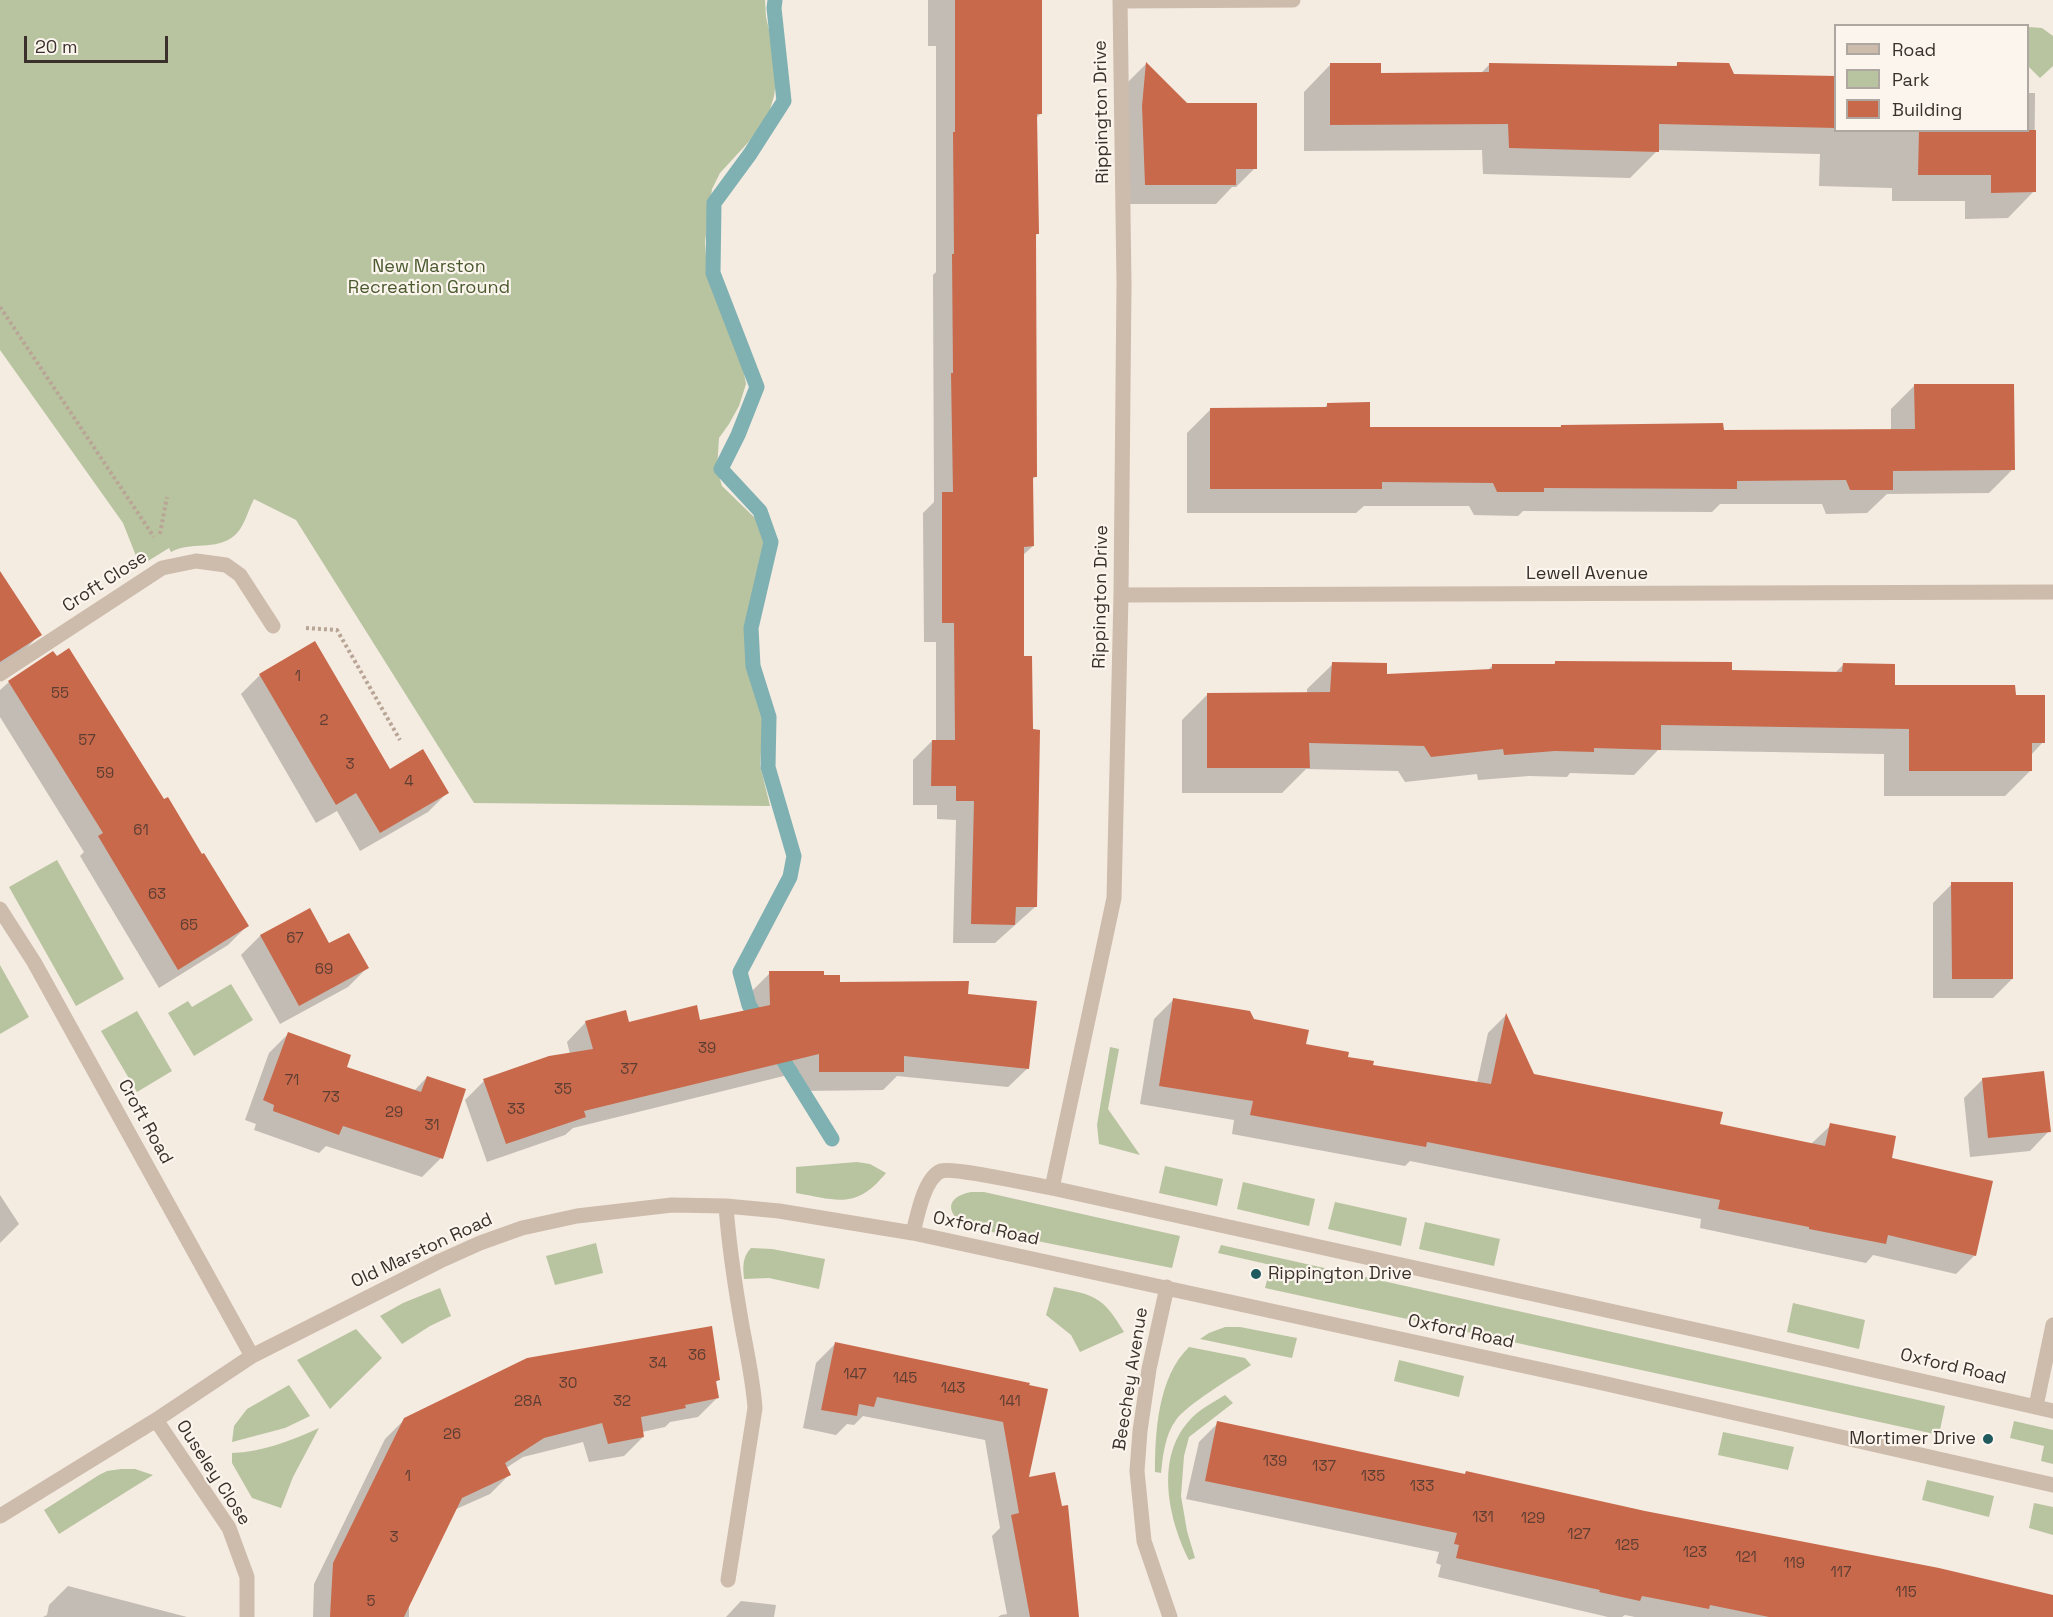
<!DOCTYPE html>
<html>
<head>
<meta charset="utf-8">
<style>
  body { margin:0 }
  #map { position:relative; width:2053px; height:1617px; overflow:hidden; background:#f4ebe1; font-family:"Space Grotesk",sans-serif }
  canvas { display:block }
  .legend { position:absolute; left:1834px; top:24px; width:195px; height:108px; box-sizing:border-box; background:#fbf5ee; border:2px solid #aea6a0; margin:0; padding:8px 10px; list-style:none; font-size:18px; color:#3b302b }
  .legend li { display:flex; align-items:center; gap:12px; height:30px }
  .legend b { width:30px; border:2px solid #aea6a0 }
  .scale { position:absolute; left:24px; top:36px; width:144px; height:27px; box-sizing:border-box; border:3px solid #3b302b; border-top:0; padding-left:8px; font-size:18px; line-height:21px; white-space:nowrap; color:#3b302b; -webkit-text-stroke:4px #fbf5ee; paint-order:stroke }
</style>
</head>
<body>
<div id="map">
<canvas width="2053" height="1617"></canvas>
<ul class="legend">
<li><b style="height:8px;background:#cdbbac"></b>Road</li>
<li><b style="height:16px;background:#b8c4a0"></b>Park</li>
<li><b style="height:16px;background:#c8694b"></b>Building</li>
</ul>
<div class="scale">20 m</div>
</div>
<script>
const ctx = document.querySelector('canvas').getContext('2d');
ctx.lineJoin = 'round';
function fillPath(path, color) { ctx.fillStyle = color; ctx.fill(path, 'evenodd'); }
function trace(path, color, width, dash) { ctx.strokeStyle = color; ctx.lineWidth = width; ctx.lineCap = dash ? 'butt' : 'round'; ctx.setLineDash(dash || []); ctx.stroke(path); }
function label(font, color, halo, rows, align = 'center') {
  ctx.font = font + ' "Space Grotesk",sans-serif'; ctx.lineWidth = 4.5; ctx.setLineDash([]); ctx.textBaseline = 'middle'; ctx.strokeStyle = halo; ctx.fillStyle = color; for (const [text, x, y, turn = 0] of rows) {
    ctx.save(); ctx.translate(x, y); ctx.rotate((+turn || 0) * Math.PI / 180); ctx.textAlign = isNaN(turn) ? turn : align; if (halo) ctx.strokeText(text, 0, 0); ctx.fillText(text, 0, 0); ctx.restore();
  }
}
const green = new Path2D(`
  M0,0H765L766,17L778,68L774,96L766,123L720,173L712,189L705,242L707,272L742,363L746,384L739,406L729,424L719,438L717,469L722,486L756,519L765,537L748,613L747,650L748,666L759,690L764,712L760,765L770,806L474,803L296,520L254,499C248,510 244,528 234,536C216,551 190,541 171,552L169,548L140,566L123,523L0,350Z
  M2028,27L2042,28L2053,36V66L2040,78L2028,66Z
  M57,860L124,979L76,1006L9,887Z
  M0,965L29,1017L0,1034Z
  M231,984L253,1020L194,1056L168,1013L188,1001L192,1007Z
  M137,1011L172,1071L137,1092L101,1031Z
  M1110,1047L1119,1049L1108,1109L1140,1155L1099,1144L1097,1125Z
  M857,1162L870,1164L886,1173C856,1210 837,1200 796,1193V1167Z
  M1165,1166L1223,1179L1217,1206L1159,1193Z
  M1243,1182L1315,1199L1309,1226L1237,1209Z
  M971,1192H984L1180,1236L1172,1268L972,1228C949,1219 940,1198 971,1192Z
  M1335,1202L1407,1218L1401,1246L1328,1229Z
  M1425,1222L1500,1239L1494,1266L1419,1249Z
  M596,1243L603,1273L555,1285L546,1256Z
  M1221,1245L1945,1406L1939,1435L1265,1288L1271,1265L1218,1253Z
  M751,1248L772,1249L825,1259L819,1289L769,1278L744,1279C743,1268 742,1257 751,1248Z
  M1054,1287C1094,1295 1102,1295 1124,1332L1080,1352L1071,1335L1046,1315Z
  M440,1288L451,1316L430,1326L402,1344L380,1316L403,1303Z
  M1793,1303L1865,1320L1859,1349L1787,1332Z
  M1225,1327H1240L1297,1338L1292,1358L1200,1339L1209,1333Z
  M356,1329L382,1358L330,1409L297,1360Z
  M1189,1347L1245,1358L1251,1365C1233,1377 1186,1405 1176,1420C1165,1435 1163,1455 1161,1473L1155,1472C1155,1432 1158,1377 1189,1347Z
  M1399,1360L1464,1376L1459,1397L1394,1381Z
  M289,1385L310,1416L285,1428L232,1442L234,1426L247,1409Z
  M1225,1395L1233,1403L1189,1437L1184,1456L1181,1496L1187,1531L1195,1558L1189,1560C1169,1520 1155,1460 1188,1422C1198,1410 1212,1403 1225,1395Z
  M2014,1421L2053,1430V1464L2041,1461L2044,1446L2010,1438Z
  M319,1428L293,1477L281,1508L252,1498L232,1463V1453C262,1452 291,1441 319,1428Z
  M1723,1432L1794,1447L1788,1470L1718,1455Z
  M121,1469H135L153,1475L59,1534L44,1510L99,1475L107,1471Z
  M1927,1480L1994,1496L1989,1517L1922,1500Z
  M2034,1503L2053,1507V1535L2029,1528Z`);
const shadow = new Path2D(`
  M928,0H1041V113L1036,118L1037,234L1035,236L1036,476L1032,480L1033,546L1022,556V658L1035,907L995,943H953L956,820L937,819V805H913V760L932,741H936V642H924L923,513L934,502L933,275L936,272V46H928Z
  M1146,64L1255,168L1236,187H1232L1216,204H1126L1128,82Z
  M1678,64L1733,75L1833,78L1836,76V130H2028V93H2035L2034,191L2008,218L1965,219V201H1892V188L1819,186L1820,154L1658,150L1630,178L1483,174L1482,150L1304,151V92L1330,65L1379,74H1480L1489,65L1673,68Z
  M1915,385L2013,469L1989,493L1887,494L1867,513L1826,514L1822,504H1720L1712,512L1523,511L1518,516L1474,515L1469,506H1364L1356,513H1187V433L1211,409H1323L1328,404L1368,429H1559L1561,426L1722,432L1891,431V409Z
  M0,574L40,634L21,654L0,667Z
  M1556,662L1731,671L1835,673L1843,665L1894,687L2015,696L2043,742L2031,755V770L2005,796H1884V754L1658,750L1634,775L1570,773L1567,777L1529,776L1478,780L1477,774L1405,782L1398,771L1306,769L1282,793H1182V720L1208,694H1307V689L1333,664L1386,675L1487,671L1493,665H1553Z
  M260,675L390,771L447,793L428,812L360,851L337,811L316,823L241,694Z
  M9,682L164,801L247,926L228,945L159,988L80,856L84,852L0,717V690Z
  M1952,884L2012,979L1993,998H1933V903Z
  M309,910L329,945L367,968L348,987L280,1024L241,955L260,936Z
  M770,973L822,976L838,983L966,995L1028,1068L1008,1087L897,1076L883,1090L800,1091V1072L573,1128L565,1135L487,1162L465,1100L484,1081L570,1054L567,1042L586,1022H699L751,1011V992Z
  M1173,1000L1253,1021L1304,1046L1372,1066L1477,1083L1488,1033L1506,1015L1533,1075L1719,1126L1811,1144L1831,1125L1890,1159L1975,1255L1956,1274L1873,1255L1866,1263L1700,1228L1701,1219L1410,1161L1405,1166L1232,1134L1234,1120L1140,1104L1154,1019Z
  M288,1034L345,1068L414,1091L427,1077L441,1158L422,1177L326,1146L319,1153L254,1130L256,1124L245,1120L269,1053Z
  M1983,1079L2049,1131L2030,1151L1970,1157L1964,1098Z
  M0,1195L19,1224L0,1243Z
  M835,1344L1028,1384L1027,1479L1078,1617H998L1001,1615L1007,1614L992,1536L1000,1528L985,1440L863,1416L854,1425L847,1424L836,1435L803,1428L816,1363Z
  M719,1379L715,1383L717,1398L698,1417L670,1422L665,1427L642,1432L643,1437L624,1456L589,1462L583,1442L523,1457L506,1468L509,1475L490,1494L454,1510L409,1603V1617H313L314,1584L385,1439L405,1419Z
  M1218,1423L1464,1475L1466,1472L2053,1602V1617H1635L1625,1615L1622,1617H1608L1438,1577L1441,1565L1436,1563L1439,1552L1186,1499L1199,1442Z
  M68,1586L187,1617H43L47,1615L49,1605Z
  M741,1601L776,1605L774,1617H726Z`);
const stream = new Path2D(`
  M775,0L774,8L784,101L750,154L714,203L713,273L757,387L738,435L721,469L760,511L771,542L751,628L753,666L769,717L768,767L794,856L790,877L740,972L749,1005L832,1139`);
const building = new Path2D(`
  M955,0H1042V114H1037L1039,234H1036L1037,477H1033L1034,546L1024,547V656H1032L1033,729L1040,730L1037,907H1016L1015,925L971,924L974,801H956V786H931L932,740H955L954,623H942V492H953L951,373H953L952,254H954L953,132H955Z
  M1146,62L1187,103H1257V169H1236V185H1145L1142,106Z
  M1677,62L1729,63L1734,74L1836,76V128L1659,124V152L1509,148L1508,124L1330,125V63H1381V73L1489,72V63L1677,66Z
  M1919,130H2036V192L1991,193V175H1918Z
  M1914,384H2014L2015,470L1893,471V490H1850L1846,480L1737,481V489L1544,488V492H1497L1493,483L1382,482V489H1210V408L1327,407V403L1370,402V427H1561V425L1723,423L1724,430L1915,429Z
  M0,571L42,635L0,662Z
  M315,641L390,769L423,749L449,793L380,833L356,793L336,805L259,674Z
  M69,648L164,799L168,797L202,854L204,853L249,926L178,970L98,836L103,833L8,681L53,651L57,656Z
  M1555,661L1732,662V670L1842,672L1843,663L1895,664V685H2015L2016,695H2045V743H2032V771H1909V729L1661,725V750L1594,748V752L1555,751L1504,755L1503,749L1431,757L1424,746L1309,743L1310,768H1207V693L1330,692L1332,662L1387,663V674L1492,669V664H1555Z
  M1951,882H2013V979H1952Z
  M310,908L329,943L349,933L369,968L299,1006L260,935Z
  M769,971H824V975H840V982L969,981L968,994L1037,1001L1029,1069L904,1056V1072H819V1054L584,1111L586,1117L506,1144L483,1079L549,1056L593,1049L585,1021L626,1010L629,1022L697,1005L700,1020L770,1005Z
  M1173,998L1250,1011L1254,1019L1309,1030L1306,1044L1349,1052L1348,1057L1374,1061L1373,1065L1491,1084L1506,1013L1534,1074L1723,1112L1720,1124L1825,1146L1830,1123L1896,1136L1892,1158L1993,1181L1976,1256L1888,1235L1886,1244L1809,1229V1227L1718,1209L1720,1200L1427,1142L1426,1147L1250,1115L1253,1101L1159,1086Z
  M288,1032L351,1055L347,1067L421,1092L427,1076L466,1089L443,1159L343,1126L339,1135L273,1111L274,1105L263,1100Z
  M2044,1071L2051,1132L1988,1138L1982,1078Z
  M712,1326L720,1380L716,1381L719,1398L685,1405L686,1408L641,1417L644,1437L608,1444L602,1423L544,1438L505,1463L511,1475L462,1498L404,1617H330L333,1563L404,1418L527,1358Z
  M835,1342L1030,1383L1029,1385L1048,1389L1029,1477L1055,1472L1062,1506L1068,1505L1079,1617H1030L1011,1515L1019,1513L1003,1422L877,1397L874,1407L859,1404L857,1416L821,1410Z
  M1217,1421L1465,1474L1466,1471L1645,1511L1939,1568L2053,1595V1617H1769L1710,1605L1709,1609L1642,1596L1640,1601L1599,1592L1600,1590L1456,1558L1459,1545L1454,1544L1457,1533L1205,1481Z`);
const path = new Path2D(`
  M0,307L154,537
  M160,534L167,497
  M306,628L337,630L400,740`);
const minor = new Path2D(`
  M1120,1L1293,0
  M1121,595L2053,592
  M0,674L162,568L196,561L226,565L240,575L273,626
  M0,909L34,962L252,1356
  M1052,1188L1114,898L1121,595L1124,284L1120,0
  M726,1206C729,1247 735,1286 742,1326C747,1353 753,1380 755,1408L728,1580
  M913,1233C917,1217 924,1178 941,1171C954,1167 1034,1185 1052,1188L1742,1340L2053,1411
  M1167,1287L1149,1369L1140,1431L1137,1471L1144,1541L1170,1617
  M2036,1406L2053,1325
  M156,1420L229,1528L247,1577V1617
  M0,1516L156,1420L252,1356L440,1261L480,1243L522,1228L577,1216L672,1205L726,1206L779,1211L913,1233L1598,1382L2053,1485`);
const markers = [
  [1256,1274,6,"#1f5a5e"],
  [1988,1439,6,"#1f5a5e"]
];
const numberNames = [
  ["1",298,677],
  ["55",60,694],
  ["2",324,721],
  ["57",87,741],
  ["3",350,765],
  ["59",105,774],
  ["4",409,782],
  ["61",141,831],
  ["63",157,895],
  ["65",189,926],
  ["67",295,939],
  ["69",324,970],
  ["39",707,1049],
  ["37",629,1070],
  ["71",292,1081],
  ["35",563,1090],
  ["73",331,1098],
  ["33",516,1110],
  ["29",394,1113],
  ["31",432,1126],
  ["36",697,1356],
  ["34",658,1364],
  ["147",855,1375],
  ["145",905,1379],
  ["30",568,1384],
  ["143",953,1389],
  ["28A",528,1402],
  ["32",622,1402],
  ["141",1010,1402],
  ["26",452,1435],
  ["139",1275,1462],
  ["137",1324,1467],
  ["1",408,1477],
  ["135",1373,1477],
  ["133",1422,1487],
  ["131",1483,1518],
  ["129",1533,1519],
  ["127",1579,1535],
  ["3",394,1538],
  ["125",1627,1546],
  ["123",1695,1553],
  ["121",1746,1558],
  ["119",1794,1564],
  ["117",1841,1573],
  ["115",1906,1593],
  ["5",371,1602]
];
const streetNames = [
  ["Rippington Drive",1102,112,-91],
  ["Lewell Avenue",1587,574],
  ["Croft Close",105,582,-33],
  ["Rippington Drive",1101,597,-89],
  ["Croft Road",145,1122,61],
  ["Oxford Road",986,1229,12],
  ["Old Marston Road",422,1251,-25],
  ["Oxford Road",1461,1332,12],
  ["Oxford Road",1953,1367,13],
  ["Beechey Avenue",1131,1379,-81],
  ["Ouseley Close",213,1473,57]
];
const parkNames = [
  ["New Marston",429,267],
  ["Recreation Ground",429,288]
];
const poiNames = [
  ["Rippington Drive",1268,1274],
  ["Mortimer Drive",1976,1439,"right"]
];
fillPath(green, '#b8c4a0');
fillPath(shadow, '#0003');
trace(stream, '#7fb0b2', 15);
fillPath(building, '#c8694b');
trace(path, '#b9a596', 4, [3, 3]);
trace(minor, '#cdbbac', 15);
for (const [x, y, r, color] of markers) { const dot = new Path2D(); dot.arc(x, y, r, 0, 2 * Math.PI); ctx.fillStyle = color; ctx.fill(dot); trace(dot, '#fbf5ee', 2); }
label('15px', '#5e3e33', null, numberNames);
label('18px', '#3b302b', '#fbf5ee', streetNames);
label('18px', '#4a5a2e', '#fbf5ee', parkNames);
label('18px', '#3b302b', '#fbf5ee', poiNames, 'left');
</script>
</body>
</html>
